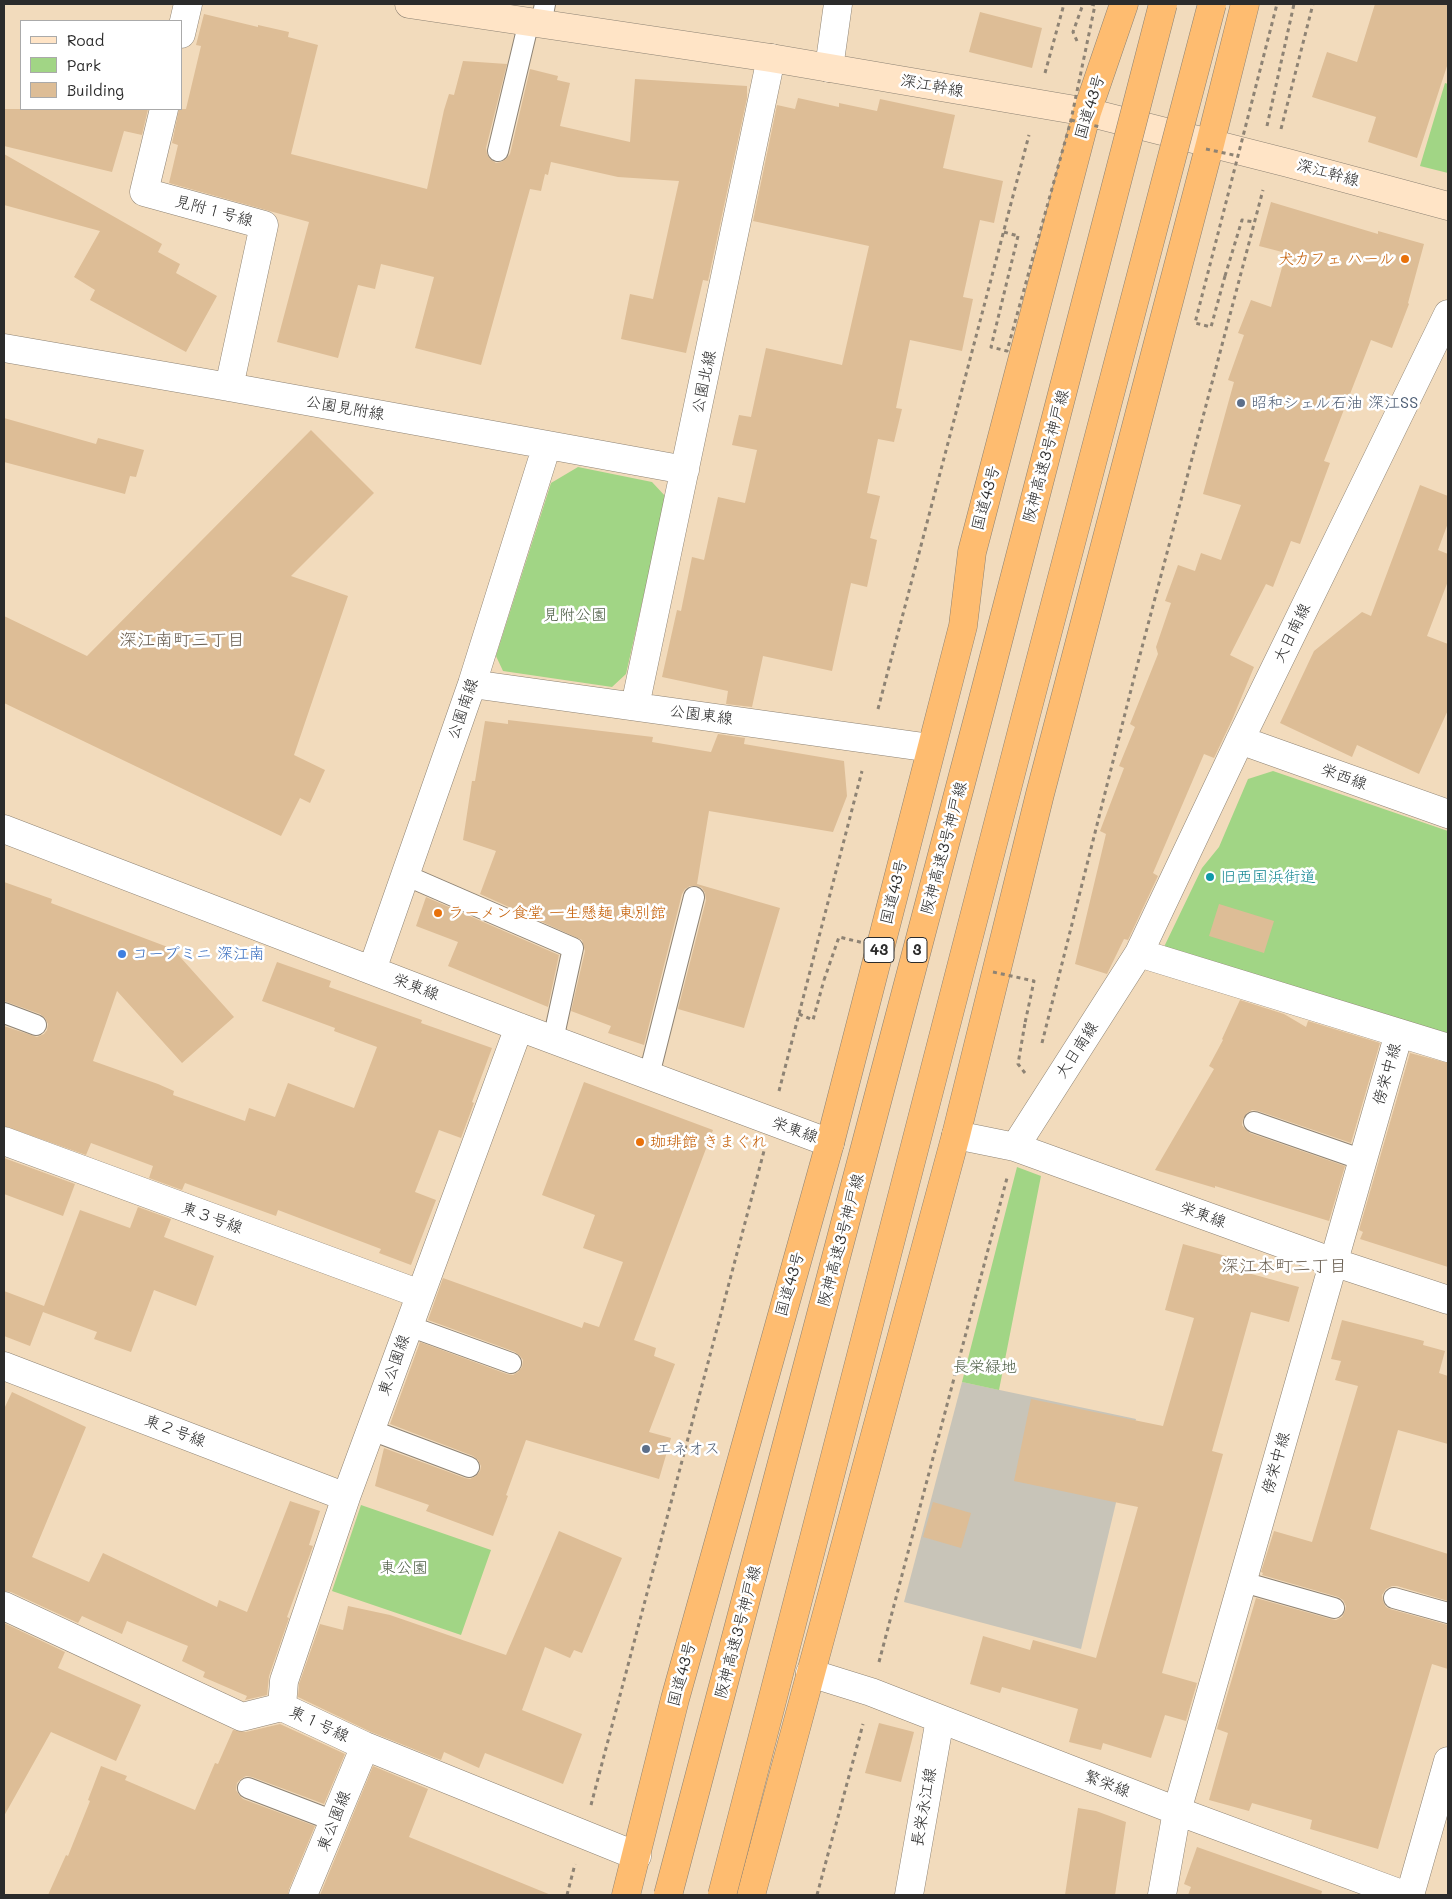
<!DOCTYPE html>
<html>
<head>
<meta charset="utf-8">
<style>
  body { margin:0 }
  #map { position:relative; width:1452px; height:1899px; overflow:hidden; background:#f2dbbc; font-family:Mali,sans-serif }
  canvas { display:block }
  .frame { position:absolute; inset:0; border:5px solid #2b2b2b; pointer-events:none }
  .legend { position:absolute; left:20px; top:20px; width:162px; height:90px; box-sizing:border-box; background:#fff; border:1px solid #aaa; margin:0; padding:6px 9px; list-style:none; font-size:15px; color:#2b2b2b }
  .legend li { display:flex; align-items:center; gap:10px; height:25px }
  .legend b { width:25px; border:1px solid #aaa }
</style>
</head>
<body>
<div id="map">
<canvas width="1452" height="1899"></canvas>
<div class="frame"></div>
<ul class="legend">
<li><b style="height:6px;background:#ffe4c6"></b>Road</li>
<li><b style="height:14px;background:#a1d585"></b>Park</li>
<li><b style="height:14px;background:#ddbd96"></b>Building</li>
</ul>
</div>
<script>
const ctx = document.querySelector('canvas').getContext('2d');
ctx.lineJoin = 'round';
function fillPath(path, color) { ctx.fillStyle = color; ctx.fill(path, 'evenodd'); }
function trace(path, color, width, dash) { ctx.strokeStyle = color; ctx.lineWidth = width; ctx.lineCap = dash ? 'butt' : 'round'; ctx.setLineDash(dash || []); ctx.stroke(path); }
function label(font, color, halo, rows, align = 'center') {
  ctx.font = font + ' Mali,"Klee One",sans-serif'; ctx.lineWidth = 5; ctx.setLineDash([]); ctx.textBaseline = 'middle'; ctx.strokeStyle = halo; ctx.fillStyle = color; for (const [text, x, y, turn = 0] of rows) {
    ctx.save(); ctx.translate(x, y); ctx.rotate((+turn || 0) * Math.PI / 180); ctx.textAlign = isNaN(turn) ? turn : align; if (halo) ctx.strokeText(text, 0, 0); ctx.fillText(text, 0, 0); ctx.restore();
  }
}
const industrial = new Path2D(`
  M962,1382L1136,1419L1081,1649L904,1602Z`);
const green = new Path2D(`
  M1445,83L1448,84V173L1420,166Z
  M578,467L652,482L666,497L626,674L612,687L503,671L496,656L551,483Z
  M1273,771L1448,831V1038L1163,949L1202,868L1219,847L1248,779Z
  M1017,1167L1041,1176L999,1390L962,1382Z
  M361,1505L491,1550L461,1635L332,1591Z`);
const building = new Path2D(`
  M1375,4H1448V63L1417,158L1368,142L1376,117L1312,97L1327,52L1357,62Z
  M980,12L1042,28L1032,68L969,52Z
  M204,14L258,27V25L289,32L288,37L318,45L291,154L427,189L444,110L449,94L454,95L463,61L507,64L486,148L487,154L490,159L496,163L501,162L506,159L510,154L530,69L558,76L557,80L570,83L560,126L630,142L635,79L747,86V98L708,281L703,280L686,353L621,339L630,294L653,299L679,181L618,177L551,162L548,175L545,174L541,191L530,189L481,365L415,348L434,277L381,264L375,289L358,285L338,358L277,342L309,222L169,183L178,145L172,143L179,109H186L201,46L196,45Z
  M798,98L839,107V103L877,111L880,99L955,115L943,168L1003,181L994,223L980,220L963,297L973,299L962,351L910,340L896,408L902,409L894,442L878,439L867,493L880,496L870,538L877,540L867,587L851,583L832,671L763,656L752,707L726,704L728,691L662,677L677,610L681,611L692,557L704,560L718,497L745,503L757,450L732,445L739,415L751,417L766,348L842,365L869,246L753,221L777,105L795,109Z
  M4,109H148L142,135L124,131L112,172L4,146Z
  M4,154L162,244L158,252L180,264L176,273L217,296L186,352L90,300L95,290L74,277L100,231L4,205Z
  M1271,202L1378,234V231L1424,244L1408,303L1409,304L1392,348L1371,340L1324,461L1330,463L1300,544L1291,541L1273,587L1266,584L1230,655L1254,667L1232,720L1214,758L1204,754L1153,873L1158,876L1128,940L1124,939L1107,974L1075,964L1106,834L1100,831L1124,768L1119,766L1135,727L1130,724L1158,654L1156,647L1171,603L1165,601L1178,565L1195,571L1201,553L1221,560L1241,505L1203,494L1234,382L1228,380L1244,335L1238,333L1251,300L1271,307L1286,253L1259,246Z
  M4,418L96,444L98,438L144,450L136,477L130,476L125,494L4,462Z
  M311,430L374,493L291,576L348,596L294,755L325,770L310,803L300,798L281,836L4,703V616L87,656Z
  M1420,485L1448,496V523L1438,550L1448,554V581L1427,636L1448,644V710L1419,774L1357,745L1352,757L1280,723L1314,651L1362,612L1371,616Z
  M508,720L653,737L652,742L711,752L718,734L745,738L744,744L844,761L847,796L833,832L709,811L697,884L780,908L744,1028L678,1009L706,900L705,893L702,888L697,886H690L685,889L682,894L644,1045L608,1033L611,1026L571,1011L585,951L582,940L480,894L496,851L463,840L472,781H475L485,721L508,724Z
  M4,882L52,899L51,903L173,949L234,1017L182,1063L117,991L93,1061L158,1084L174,1091L173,1095L245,1121L249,1108L275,1117L288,1083L354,1108L377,1047L334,1031L335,1028L262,1001L277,962L331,981L329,987L422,1020L421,1023L492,1048L472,1102L474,1103L461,1138L439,1130L415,1192L436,1200L411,1265L379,1253L381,1249L278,1210L276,1216L185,1183L182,1190L149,1178L153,1166L91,1143L86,1155L4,1126V1026L37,1037L44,1034L47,1030L48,1024L45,1018L40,1014L4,1001Z
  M426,897L559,955L548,1007L448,966L458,942L416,926Z
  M1219,904L1274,921L1264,953L1209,936Z
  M1240,1000L1284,1014L1306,1027L1308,1021L1380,1043L1351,1143L1258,1111L1252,1110L1247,1113L1243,1119L1242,1125L1245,1129L1250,1133L1345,1166L1329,1221L1215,1186V1188L1155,1170L1214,1069L1209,1066L1223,1040L1222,1039Z
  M1410,1053L1448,1063V1267L1360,1239L1363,1232L1359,1230Z
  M584,1082L713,1130L634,1340L656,1348L654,1356L675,1364L649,1432L671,1438L659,1479L526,1440L506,1495L508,1496L493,1536L426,1511L429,1505L375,1486L384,1448L465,1478L470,1479L476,1476L480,1471L481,1466L478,1460L473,1456L390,1424L420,1342L507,1374L513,1375L518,1372L522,1367L523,1360L520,1356L515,1352L428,1320L443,1278L582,1328L584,1322L599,1327L623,1262L583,1248L595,1215L542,1195Z
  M4,1158L75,1184L63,1216L4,1194Z
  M138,1207L171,1219L164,1237L214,1256L196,1306L154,1290L131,1352L94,1339L97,1332L43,1312L30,1346L4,1336V1291L44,1306L80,1210L130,1228Z
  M1183,1244L1240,1260L1237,1270L1299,1287L1289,1322L1251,1312L1212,1451L1223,1454L1162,1673L1197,1683L1186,1721L1165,1715L1151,1758L1103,1743L1101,1750L1069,1742L1078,1709L1002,1687L1000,1693L970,1684L983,1636L1030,1650L1033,1640L1096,1658L1138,1507L1014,1481L1031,1399L1163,1426L1194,1318L1165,1310Z
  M1342,1320L1424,1341L1423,1345L1445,1351L1439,1373L1448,1376V1444L1398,1430L1370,1529L1448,1554V1601L1397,1586H1392L1386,1589L1382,1595L1383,1601L1386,1607L1390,1609L1448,1625V1669L1432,1664L1378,1849L1310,1829L1312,1820L1252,1803L1249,1811L1209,1800L1228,1733L1217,1729L1256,1598L1331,1619L1336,1620L1342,1617L1345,1611L1346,1606L1343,1600L1338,1597L1262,1575L1263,1573L1261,1572L1274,1531L1312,1542L1358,1386L1335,1380L1341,1361L1331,1359Z
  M12,1392L86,1427L32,1557L89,1582L103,1553L217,1607L219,1600L247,1612L290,1501L320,1511L309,1545L313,1546L287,1617L289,1618L269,1676L267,1695L245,1700L247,1696L203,1677L205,1672L182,1661L188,1646L127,1621L122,1634L82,1616L78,1623L11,1592L4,1591V1409Z
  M933,1502L971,1513L961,1548L923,1537Z
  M559,1531L622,1558L582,1653L574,1650L570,1658L545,1647L522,1710L582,1734L563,1784L485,1753L479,1768L444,1752L441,1760L371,1732L298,1697L299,1684L320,1624L343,1630L348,1606L390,1615L506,1655Z
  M4,1623L65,1652L58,1668L141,1705L116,1761L51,1732L4,1816Z
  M879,1723L914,1732L901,1782L865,1773Z
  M280,1724L345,1754L324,1804L252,1777L246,1776L241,1779L237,1783L236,1790L239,1795L243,1799L315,1826L289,1889L288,1895H48L66,1855L68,1856L90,1801L88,1800L101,1766L127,1776L125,1780L195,1810L215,1763L218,1764L233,1730L246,1732Z
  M373,1766L428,1789L409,1837L551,1895H320Z
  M1078,1808L1096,1811L1126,1822L1115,1895H1065Z
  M1197,1847L1322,1891L1321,1895H1188L1191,1887L1184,1884Z`);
const path = new Path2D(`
  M1077,41L1073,32L1083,4
  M1045,73L1064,4
  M1267,126L1294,4
  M1281,129L1313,4
  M1004,232L1018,236
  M1225,276L1242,220L1254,222
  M878,709L1029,135
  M799,1014L813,1020L824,980
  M1042,1043L1136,670L1263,190
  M1025,1073L1018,1064L1025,1023
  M779,1091L862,771
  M879,1662L1007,1178
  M591,1805L764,1151
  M567,1895L575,1864
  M817,1895L863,1724`);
const lane = new Path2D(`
  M541,24L545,4
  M498,151L529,21
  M405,875L573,948L553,1040
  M4,1013L36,1025
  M649,1075L694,897
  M1254,1122L1363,1160
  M409,1326L511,1363
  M371,1430L469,1467
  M1243,1582L1334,1608
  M1394,1598L1448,1613
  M248,1788L334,1821`);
const street = new Path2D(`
  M181,34L188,4
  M829,68L838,4
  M164,109L144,192L264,225L229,387
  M4,348L229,387L685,470
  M472,684L931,748
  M635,706L771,58
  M1240,740L1448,814
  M4,829L519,1027L830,1143
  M1139,953L1448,1048
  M372,970L472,684L547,445
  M956,1135L1015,1147L1333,1262L1448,1300
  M4,1141L420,1294
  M1015,1147L1139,953L1240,740L1448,314
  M4,1366L346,1497
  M4,1606L242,1717L282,1707L365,1746L637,1856
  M810,1673L871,1692L1177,1811L1404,1895
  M282,1707L284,1681L346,1497L519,1027
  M303,1895L365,1746
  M909,1895L940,1719
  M1162,1895L1177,1811L1399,1033
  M1410,1895L1448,1761`);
const secondary = new Path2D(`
  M409,4L771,58L1087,112L1288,163L1448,206`);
const highway = new Path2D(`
  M626,1895L675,1699L830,1143L963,626L972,552L1087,112L1124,4
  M751,1895L956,1135L1040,794L1210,144L1245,4`);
const pathBridge = new Path2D(`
  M1071,120L1100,127
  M1206,149L1238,156
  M1018,236L991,347L1007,351L1071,120L1095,5L1091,4
  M1225,276L1211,327L1195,323L1277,4
  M993,972L1034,981L1025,1023
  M824,980L839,937L885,948`);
const highwayBridge = new Path2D(`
  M668,1895L981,707L1163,4
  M722,1895L1026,715L1212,4`);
const markers = [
  [1405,259,5,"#e8710a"],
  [1241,403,5,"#5c6f8a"],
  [1210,877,5,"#0f9aa8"],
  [438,913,5,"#e8710a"],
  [122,954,5,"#3f7fe0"],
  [640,1142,5,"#e8710a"],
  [646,1449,5,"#5c6f8a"]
];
const shields = [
  [879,950,30],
  [917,950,20]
];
const shieldNames = [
  ["43",879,950],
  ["3",917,950]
];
const streetNames = [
  ["深江幹線",932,86,10],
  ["国道43号",1090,107,-73],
  ["深江幹線",1328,173,15],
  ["見附１号線",214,211,15],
  ["公園北線",704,382,-78],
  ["公園見附線",345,408,10],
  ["阪神高速3号神戸線",1046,456,-75],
  ["国道43号",986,498,-75],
  ["大日南線",1292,633,-64],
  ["公園南線",463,709,-71],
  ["公園東線",701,715,8],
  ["栄西線",1344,777,20],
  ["阪神高速3号神戸線",944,848,-75],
  ["国道43号",894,892,-76],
  ["栄東線",416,987,21],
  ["大日南線",1077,1050,-57],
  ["傍栄中線",1387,1074,-74],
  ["栄東線",795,1130,20],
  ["栄東線",1203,1215,20],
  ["東３号線",212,1218,20],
  ["阪神高速3号神戸線",841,1240,-75],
  ["国道43号",790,1284,-74],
  ["東公園線",394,1365,-70],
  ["東２号線",175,1431,21],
  ["傍栄中線",1276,1463,-74],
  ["阪神高速3号神戸線",738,1632,-75],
  ["国道43号",682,1674,-75],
  ["東１号線",319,1724,25],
  ["繁栄線",1107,1784,21],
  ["長栄永江線",924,1807,-80],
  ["東公園線",334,1821,-68]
];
const foodNames = [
  ["犬カフェ ハール",1395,259,"right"],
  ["ラーメン食堂 一生懸麺 東別館",448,913],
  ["珈琲館 きまぐれ",650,1142]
];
const serviceNames = [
  ["昭和シェル石油 深江SS",1251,403],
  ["エネオス",656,1449]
];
const parkNames = [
  ["見附公園",575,615],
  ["長栄緑地",985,1367],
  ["東公園",404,1568]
];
const cultureNames = [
  ["旧西国浜街道",1220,877]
];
const shopNames = [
  ["コープミニ 深江南",132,954]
];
const neighbourhoodNames = [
  ["深江南町三丁目",182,640],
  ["深江本町二丁目",1284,1266]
];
fillPath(industrial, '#c8c4b8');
fillPath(green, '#a1d585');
fillPath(building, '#ddbd96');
trace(lane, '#8e8374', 22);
trace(street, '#8e8374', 29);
trace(secondary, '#8e8374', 29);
trace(highway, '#8e8374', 29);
trace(path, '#8e8374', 3, [4, 4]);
trace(lane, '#fff', 20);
trace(street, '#fff', 28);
trace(secondary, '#ffe4c6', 28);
trace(highway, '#febc70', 28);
trace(highwayBridge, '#8e8374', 29, []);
trace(pathBridge, '#8e8374', 3, [4, 4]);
trace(highwayBridge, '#febc70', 28);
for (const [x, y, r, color] of markers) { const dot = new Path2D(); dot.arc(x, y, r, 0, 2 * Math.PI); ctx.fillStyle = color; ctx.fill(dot); trace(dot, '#fff', 2); }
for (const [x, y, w] of shields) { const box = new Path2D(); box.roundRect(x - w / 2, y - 12.5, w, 25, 4); ctx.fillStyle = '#fff'; ctx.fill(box); trace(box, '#2b2b2b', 1); }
label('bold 15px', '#2b2b2b', null, shieldNames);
label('16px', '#2b2b2b', '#fff', streetNames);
label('16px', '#c56008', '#fff', foodNames, 'left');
label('16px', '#4e5e75', '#fff', serviceNames, 'left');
label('16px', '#4e5e46', '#fff', parkNames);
label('16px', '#0d838f', '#fff', cultureNames, 'left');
label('16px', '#366cbe', '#fff', shopNames, 'left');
label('18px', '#695e50', '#fff', neighbourhoodNames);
</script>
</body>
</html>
